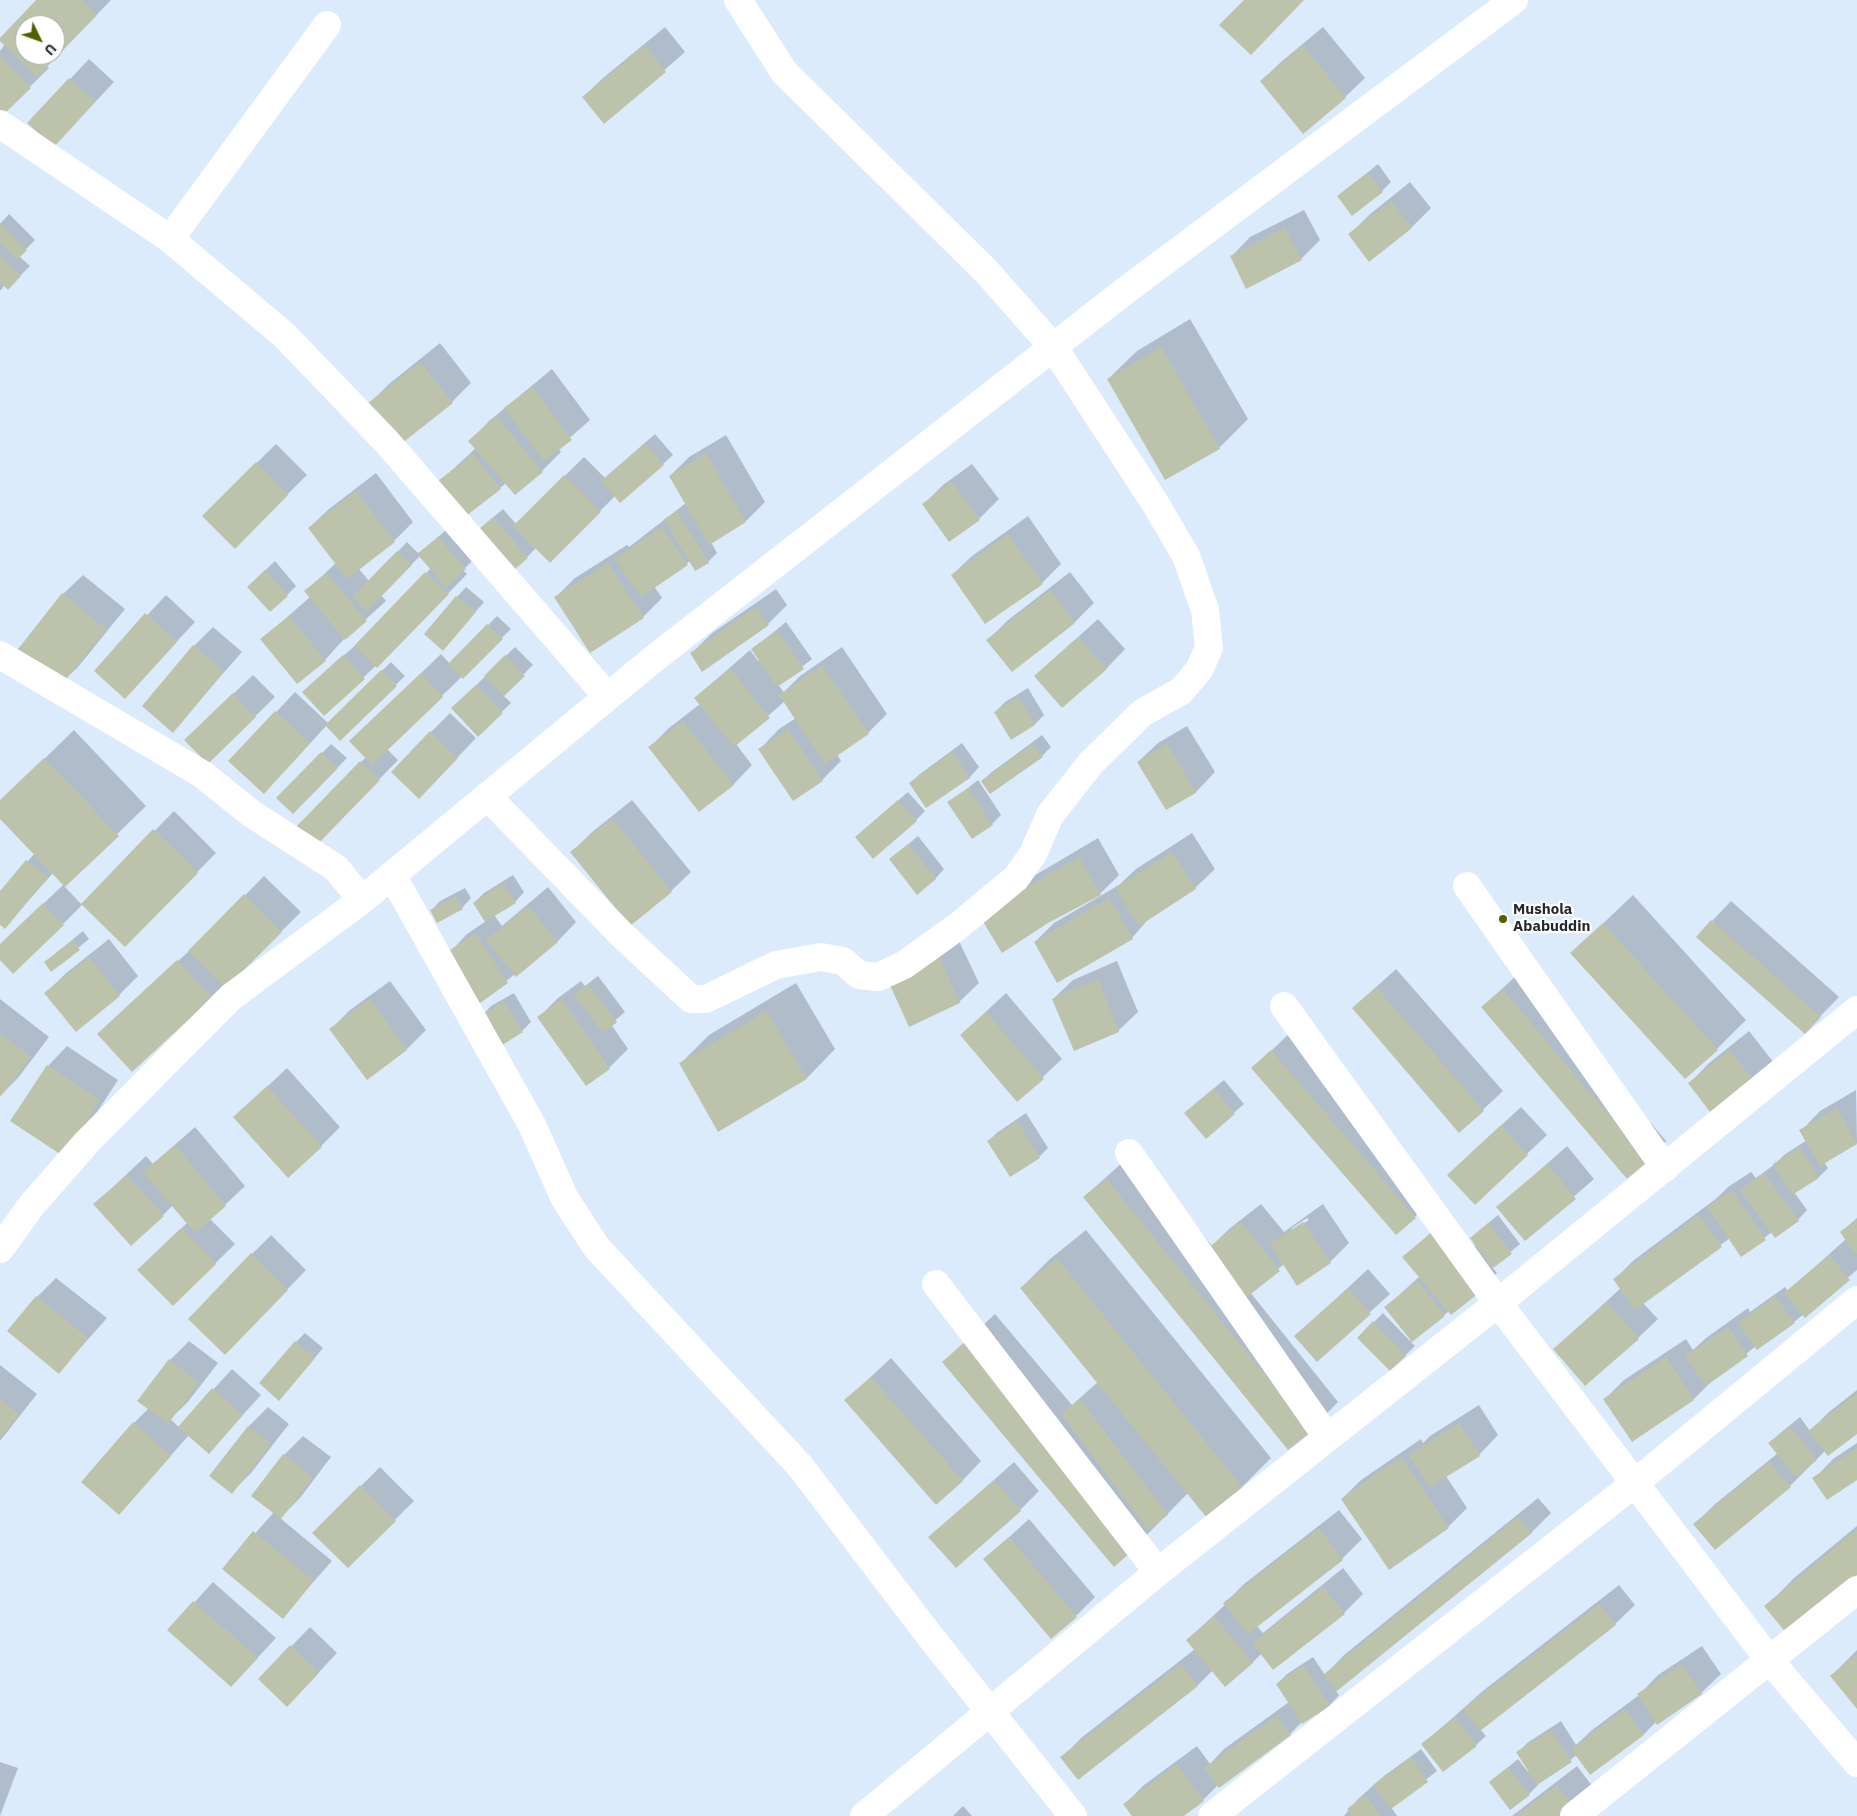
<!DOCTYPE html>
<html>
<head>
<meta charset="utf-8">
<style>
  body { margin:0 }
  #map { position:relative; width:1857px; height:1816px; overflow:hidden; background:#dcebfc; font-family:"IBM Plex Sans",sans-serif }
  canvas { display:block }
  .north { position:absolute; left:15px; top:15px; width:50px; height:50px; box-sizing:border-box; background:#fff; border:1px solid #a7a9ac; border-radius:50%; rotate:132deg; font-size:14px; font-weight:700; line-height:20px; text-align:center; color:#222830 }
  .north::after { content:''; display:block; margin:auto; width:18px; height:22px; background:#536000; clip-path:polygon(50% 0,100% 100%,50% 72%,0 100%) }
</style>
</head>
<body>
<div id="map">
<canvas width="1857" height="1816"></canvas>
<div class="north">U</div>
</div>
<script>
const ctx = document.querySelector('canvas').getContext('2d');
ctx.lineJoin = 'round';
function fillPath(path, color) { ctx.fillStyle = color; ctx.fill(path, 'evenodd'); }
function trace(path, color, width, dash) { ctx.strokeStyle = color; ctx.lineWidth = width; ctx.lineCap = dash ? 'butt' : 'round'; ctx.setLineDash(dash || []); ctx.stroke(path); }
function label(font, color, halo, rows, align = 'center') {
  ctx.font = font + ' "IBM Plex Sans",sans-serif'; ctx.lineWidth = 4.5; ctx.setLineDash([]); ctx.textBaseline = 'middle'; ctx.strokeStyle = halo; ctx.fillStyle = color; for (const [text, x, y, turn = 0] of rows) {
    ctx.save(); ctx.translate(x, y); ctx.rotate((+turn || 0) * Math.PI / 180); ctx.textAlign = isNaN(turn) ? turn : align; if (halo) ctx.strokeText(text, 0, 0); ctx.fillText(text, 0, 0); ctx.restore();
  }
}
const shadow = new Path2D(`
  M38,0H111L47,66L49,68L1,115L0,51ZM25,25H55V55H25Z
  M665,27L685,52L605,122L583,97L603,78Z
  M1323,27L1365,78L1345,97L1261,81L1281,62Z
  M89,59L114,82L54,146L29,123Z
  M1378,164L1391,182L1382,191L1339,196Z
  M1410,182L1431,208L1412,227L1369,260L1350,234L1369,215Z
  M1304,210L1320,240L1301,259L1231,257L1250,237Z
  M9,214L35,240L19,256L30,266L8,288L5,285L0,291V224Z
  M1190,319L1248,419L1219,448L1166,479L1108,379L1137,351Z
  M440,343L471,383L452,402L370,403L389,384Z
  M552,369L590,420L558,448L561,452L542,471L506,483L500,488L440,481L476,448L470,441L489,421Z
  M655,434L673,455L620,502L615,496L550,561L536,548L527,557L490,520L503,509L516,524L584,457L605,478Z
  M726,435L765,502L746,521L711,542L717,553L708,562L690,561L654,586L662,598L643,617L556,597L575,578L627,545L629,547L686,503L670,476L689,457Z
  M276,444L307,475L235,547L203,516Z
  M972,464L999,499L979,519L950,540L924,504L943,485Z
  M376,473L413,522L394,541L359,569L369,581L407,542L419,554L448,528L474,559L463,570L467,574L396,647L324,714L323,673L364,638L431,568L420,556L381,595L386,601L344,639L325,660L298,682L262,639L310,597L306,591L336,563L309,528L329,509Z
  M1028,516L1061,564L1042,583L952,575L972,556Z
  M275,561L296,586L287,595L258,577Z
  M1070,572L1094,603L1075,622L1012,670L988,640L1007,621Z
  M83,575L125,609L78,667L58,686L16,653L63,594Z
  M466,587L484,602L443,649L457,597Z
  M776,589L787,605L768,624L691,654L711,634Z
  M166,595L195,622L125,697L96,670Z
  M497,616L511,629L387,749L398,760L333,827L296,829L366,757L370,722L441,654L450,664Z
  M1098,619L1125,649L1106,669L1035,676Z
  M786,622L812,659L778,685L784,692L800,676L842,647L887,714L868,733L837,754L841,761L822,780L760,749L779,729L796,718L785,701L736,744L752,765L733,785L650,747L669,728L700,704L695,698L750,650L758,661L760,660L753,649Z
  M213,627L242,652L172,731L194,646Z
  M515,647L533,665L503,695L511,703L478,735L453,708Z
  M391,662L405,676L340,739L327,725L283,773L230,761L295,692L328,723Z
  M253,675L275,697L208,762L205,721Z
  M1028,688L1044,715L1035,724L1011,738L995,712L1005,702Z
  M450,713L476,738L438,778L431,732Z
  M1187,726L1215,772L1196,792L1167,809L1138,762L1158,743Z
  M74,730L146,806L64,886L82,905L174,811L216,853L125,945L83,904L63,924L0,959V945L64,884L53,873L5,927L0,923V893L35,853L0,817V802Z
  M1042,735L1051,747L1042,756L982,781L992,772Z
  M962,743L979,767L970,777L927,806L910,783L920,774Z
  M331,744L347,758L293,813L278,798Z
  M978,780L1001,815L992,824L949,803Z
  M908,792L925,811L916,820L866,828Z
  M632,800L691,872L671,891L630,924L572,852L591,833Z
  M1192,833L1215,869L1195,888L1150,917L1132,938L1035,942L1054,923L1119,885L1136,869Z
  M918,836L944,869L935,879L891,859Z
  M1098,838L1119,875L1100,894L1048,922L1000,896Z
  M513,875L524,892L515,902L494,915L502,926L548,887L576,922L557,942L480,1001L448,954L467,934L486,921L474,903L484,893Z
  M264,876L301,912L226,986L224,985L211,997L118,1015L198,943Z
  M465,888L471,898L462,908L431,911L440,901Z
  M1633,895L1746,1020L1717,1049L1572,953Z
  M1731,901L1839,997L1805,1032L1697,937Z
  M83,931L89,939L51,970L45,962Z
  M109,939L138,976L119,995L46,993L65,974Z
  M958,939L979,983L959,1002L889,981Z
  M1117,961L1138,1012L1118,1031L1053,999L1073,980Z
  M1396,969L1503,1091L1460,1131L1353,1008Z
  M1522,970L1666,1141L1647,1161L1483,1007Z
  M598,976L625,1012L611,1024L628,1049L609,1068L539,1017L558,998L581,981L585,986Z
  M390,981L426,1030L406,1050L331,1029L350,1010Z
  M796,983L835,1049L807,1078L719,1130L680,1064L709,1035Z
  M514,993L531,1022L522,1031L482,1016L491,1006Z
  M1006,993L1062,1059L1018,1100L961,1035Z
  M0,999L49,1037L18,1078L0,1096Z
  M1749,1031L1774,1063L1714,1115L1689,1084L1708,1064Z
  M1291,1032L1435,1198L1396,1234L1253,1068Z
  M67,1046L118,1080L82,1135L48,1066Z
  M287,1068L340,1127L321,1146L235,1117Z
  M1224,1080L1244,1104L1206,1137L1195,1104Z
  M1856,1090L1857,1143L1824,1162L1828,1168L1819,1177L1794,1192L1807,1210L1798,1220L1775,1236L1772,1232L1742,1255L1730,1238L1643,1303L1658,1319L1638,1338L1554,1349L1621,1288L1615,1279L1634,1260L1717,1198L1728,1187L1751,1172L1756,1178L1775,1164L1784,1155L1807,1140L1801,1131L1820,1111Z
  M1521,1107L1547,1135L1475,1203L1468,1156Z
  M1026,1113L1048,1148L1039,1157L988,1141L998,1132Z
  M195,1127L245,1186L210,1219L235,1244L173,1305L139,1270L187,1223L173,1205L163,1215L95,1204L146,1156L153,1164Z
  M1567,1146L1594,1179L1525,1239L1498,1207Z
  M1135,1151L1212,1246L1229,1229L1261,1204L1284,1232L1323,1204L1349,1243L1330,1262L1284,1264L1250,1292L1338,1402L1310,1431L1084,1197ZM1307,1218L1309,1220L1292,1231V1228Z
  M1498,1215L1520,1244L1492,1267L1497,1273L1478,1292L1449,1311L1411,1342L1415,1346L1390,1370L1358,1338L1383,1313L1410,1341L1411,1340L1386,1307L1420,1276L1404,1257L1449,1216L1475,1246L1477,1245L1471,1238Z
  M1857,1218V1270L1794,1322L1756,1346L1713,1380L1694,1399H1605L1624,1380L1686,1339L1693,1350L1706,1338L1748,1308L1750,1312L1785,1287L1788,1291L1846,1239L1841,1232Z
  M1086,1230L1271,1458L1242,1487L1207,1516L1188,1493L1137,1545L943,1362L995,1314L1072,1405L1098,1382L1021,1288L1050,1259Z
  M271,1235L306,1270L244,1334L252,1254Z
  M1368,1269L1390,1294L1317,1360L1296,1336Z
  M56,1278L107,1318L59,1372L37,1297Z
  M305,1333L323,1348L288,1390L296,1342Z
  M189,1341L218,1363L187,1403L170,1419L179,1427L232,1369L261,1395L209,1452L189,1435L119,1514L134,1423L149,1408L170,1360Z
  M891,1358L981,1461L962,1481L846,1400Z
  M0,1365L37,1394L0,1441Z
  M1857,1390V1432L1825,1451L1790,1486L1695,1524L1714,1505L1778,1453L1770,1443L1779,1434L1800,1417L1810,1431L1829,1412Z
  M1479,1405L1498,1435L1479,1455L1446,1476L1467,1508L1448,1527L1342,1499L1361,1480L1421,1439L1423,1443L1430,1436Z
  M268,1407L289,1424L251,1473L232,1492L211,1476L249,1426Z
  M303,1436L331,1457L300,1498L280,1518L332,1561L282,1617L224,1569L274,1512L284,1455Z
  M1857,1443V1478L1814,1479L1833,1459Z
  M1014,1462L1039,1491L1020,1510L930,1537Z
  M380,1467L414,1501L348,1566L314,1533Z
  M1538,1498L1551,1513L1531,1533L1336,1691L1339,1695L1330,1705L1302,1722L1290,1734L1218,1785L1203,1800L1182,1816H1134L1125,1804L1144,1785L1197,1746L1210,1764L1224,1749L1289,1702L1277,1684L1287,1674L1313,1657L1325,1675L1344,1655Z
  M1339,1510L1362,1539L1342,1559L1257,1626L1263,1633L1343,1568L1363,1594L1344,1613L1262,1653L1252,1663L1213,1670L1198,1685L1078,1778L1062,1758L1081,1738L1195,1649L1187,1640L1226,1604L1225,1603L1244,1584Z
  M1029,1519L1095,1597L1076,1616L985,1559Z
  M1857,1526V1574L1766,1607L1794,1578Z
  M213,1582L276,1638L231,1686L169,1630Z
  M1619,1585L1635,1605L1615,1624L1480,1729L1486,1736L1476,1745L1423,1744L1484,1690Z
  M310,1627L337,1653L306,1686L260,1679Z
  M1702,1646L1721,1674L1701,1693L1657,1721L1643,1735L1577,1755L1537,1783L1538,1785L1529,1794L1490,1782L1518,1759L1528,1772L1530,1770L1518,1753L1527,1743L1561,1721L1576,1745L1592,1730L1639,1695L1658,1675Z
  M1857,1650V1707L1831,1676Z
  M1421,1749L1437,1771L1391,1807L1397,1816H1344L1358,1799L1384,1776Z
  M0,1762L18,1768L0,1816Z
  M1577,1766L1593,1787L1561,1816H1512Z
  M963,1806L972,1816H953Z`);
const building = new Path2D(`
  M36,0H82L97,15L37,77L0,41V38ZM25,25H55V55H25Z
  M1244,0H1304L1251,55L1219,25Z
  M645,45L666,72L604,124L582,97Z
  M1303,45L1346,98L1303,134L1260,81Z
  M0,56L31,88L1,117L0,116Z
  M69,78L95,102L54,147L27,123Z
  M1368,172L1383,192L1352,216L1337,196Z
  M1391,201L1412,228L1369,262L1348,234Z
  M0,223L27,250L17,260L0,243Z
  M1285,228L1302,260L1246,289L1230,256Z
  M0,256L21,276L8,290L0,282Z
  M1161,347L1220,449L1165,480L1107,379Z
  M420,362L453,403L401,444L368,403Z
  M532,387L572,440L544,461L504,408Z
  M496,416L543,472L515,495L468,441Z
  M645,443L664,465L620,503L601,481Z
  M706,453L746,522L709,545L669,476Z
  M473,454L501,489L466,516L438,481Z
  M256,462L288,495L235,549L202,516Z
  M564,475L601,512L550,563L513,526Z
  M952,482L980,520L949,542L922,504Z
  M356,491L395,542L347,579L308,528Z
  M677,511L709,563L695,571L664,519Z
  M493,517L528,558L514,570L479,529Z
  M662,527L688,565L641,597L615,559Z
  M1008,534L1043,584L985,624L951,575Z
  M438,537L466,569L446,587L417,554Z
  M397,551L412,565L367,611L352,597Z
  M608,563L644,618L590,653L554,597Z
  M265,570L288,596L270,612L247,587Z
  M425,572L449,594L377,668L354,646Z
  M326,573L367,621L345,640L304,591Z
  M1050,590L1075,623L1012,672L986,640Z
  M62,593L106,629L59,688L15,653Z
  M456,596L476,612L443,651L424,634Z
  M756,607L769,625L702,672L690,653Z
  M145,613L177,642L125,699L94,671Z
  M289,616L326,661L297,684L260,639Z
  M487,624L503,639L463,679L448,664Z
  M777,630L804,669L777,687L751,649Z
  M1078,637L1107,669L1062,708L1034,676Z
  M193,645L224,672L173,733L142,706Z
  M343,655L365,679L324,716L302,692Z
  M505,655L525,676L504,696L484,676Z
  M822,665L869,734L825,764L779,695Z
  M730,668L770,718L734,747L694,698Z
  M381,670L397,686L340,741L325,725Z
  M421,673L443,697L372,765L349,741Z
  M476,685L503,713L478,737L451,708Z
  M233,693L256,717L208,764L184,740Z
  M1019,697L1035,725L1011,740L994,712Z
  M275,711L310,743L264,794L228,761Z
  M683,721L734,785L699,812L648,747Z
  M788,729L823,781L793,801L758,749Z
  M430,731L458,758L419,799L391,772Z
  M1033,744L1043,757L990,794L981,781Z
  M1167,744L1196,793L1166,810L1137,762Z
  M321,752L338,768L293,814L276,798Z
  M952,752L970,778L926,808L909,783Z
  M44,758L119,836L65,887L0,819V800Z
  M360,761L380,780L314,848L294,829Z
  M968,788L993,825L972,839L947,802Z
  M898,800L917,821L873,859L855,837Z
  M612,818L672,892L630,926L570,852Z
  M153,829L198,873L125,947L81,904Z
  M908,844L936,879L917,895L889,859Z
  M1172,852L1196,889L1139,926L1115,888Z
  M1079,857L1101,895L1048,923L1002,953L979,915Z
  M26,860L48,877L5,929L0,925V891Z
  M503,883L516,903L485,922L473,903Z
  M244,894L282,932L226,988L188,951Z
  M456,896L463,909L437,923L430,910Z
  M1109,898L1133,939L1057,983L1034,942Z
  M43,903L64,925L13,974L0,960V944Z
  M528,906L558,942L516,977L486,940Z
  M1711,920L1821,1017L1805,1034L1696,937Z
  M1603,923L1718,1050L1685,1079L1570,953Z
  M475,933L508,983L480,1003L446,953Z
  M73,940L80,950L51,972L44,962Z
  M89,957L120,996L76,1032L44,993Z
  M939,957L960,1003L909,1027L888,981Z
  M177,960L212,998L132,1072L97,1034Z
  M1098,979L1119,1032L1074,1051L1052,999Z
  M588,984L617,1022L603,1033L574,995Z
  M1376,987L1484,1111L1459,1133L1352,1008Z
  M1502,989L1648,1161L1627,1179L1481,1007Z
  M370,999L407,1050L367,1080L329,1029Z
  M562,999L610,1069L586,1086L537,1017Z
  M504,1001L523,1032L499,1047L480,1016Z
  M767,1011L807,1079L718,1132L679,1063Z
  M986,1012L1044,1079L1017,1102L960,1035Z
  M0,1033L31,1057L0,1097Z
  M1271,1050L1416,1218L1396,1235L1251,1068Z
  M1729,1050L1756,1083L1714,1117L1688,1083Z
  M47,1065L100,1100L63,1156L10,1121Z
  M267,1086L322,1147L288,1178L233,1117Z
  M1214,1088L1235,1114L1206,1139L1184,1113Z
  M1837,1108L1857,1144L1820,1166L1799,1130Z
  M1017,1121L1040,1158L1010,1177L987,1141Z
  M1501,1125L1528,1155L1475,1205L1447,1175Z
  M175,1145L226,1206L195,1233L143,1172Z
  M1800,1147L1819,1178L1792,1195L1773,1164Z
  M1547,1164L1576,1199L1525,1241L1496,1207Z
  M1764,1173L1799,1221L1775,1238L1740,1190Z
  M127,1175L164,1216L131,1246L93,1204Z
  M1106,1178L1311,1432L1288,1450L1083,1197Z
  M1732,1190L1766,1240L1741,1257L1707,1207Z
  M1699,1215L1722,1247L1635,1310L1613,1279Z
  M1857,1220V1253L1855,1254L1840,1232Z
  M1241,1222L1280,1271L1247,1297L1208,1248Z
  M1303,1222L1331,1263L1297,1286L1270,1244Z
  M1488,1223L1512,1254L1493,1268L1470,1238Z
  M181,1228L216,1264L173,1306L137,1270Z
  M1430,1234L1479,1293L1451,1315L1402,1257Z
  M251,1253L288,1290L225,1355L188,1319Z
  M1829,1255L1850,1280L1805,1318L1784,1293Z
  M1057,1258L1243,1488L1207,1518L1020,1288Z
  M1418,1281L1445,1316L1412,1342L1384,1307Z
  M1348,1288L1371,1314L1317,1362L1294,1336Z
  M36,1296L88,1338L59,1374L7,1331Z
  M1775,1296L1795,1323L1757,1350L1738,1323Z
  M1607,1302L1639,1339L1585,1386L1553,1349Z
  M1373,1321L1406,1356L1390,1371L1357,1338Z
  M1728,1327L1748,1356L1706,1386L1685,1357Z
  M295,1341L315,1358L279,1401L259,1383Z
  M966,1341L1138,1546L1114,1567L942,1362Z
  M1666,1357L1694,1400L1632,1442L1603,1399Z
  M169,1359L199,1383L168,1424L137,1401Z
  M871,1377L963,1481L936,1505L844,1400Z
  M212,1388L243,1415L209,1454L178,1427Z
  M1857,1393V1434L1828,1456L1808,1431Z
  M0,1399L19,1414L0,1438Z
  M1080,1399L1168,1515L1148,1530L1061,1414Z
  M133,1422L171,1456L119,1515L81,1482Z
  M1459,1423L1480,1456L1430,1487L1409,1455Z
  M248,1426L271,1444L232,1494L209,1476Z
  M1790,1426L1817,1460L1796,1477L1768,1443Z
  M1857,1448V1480L1827,1500L1812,1478Z
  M283,1454L313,1477L281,1519L251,1496Z
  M1401,1457L1449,1528L1389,1570L1341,1499Z
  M1769,1462L1791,1487L1715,1550L1693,1524Z
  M994,1480L1021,1511L956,1568L928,1537Z
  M360,1485L396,1521L348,1568L312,1533Z
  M1518,1517L1532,1533L1337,1691L1323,1675Z
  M1319,1528L1343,1560L1248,1634L1223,1603Z
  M1857,1529V1575L1787,1634L1764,1606Z
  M253,1531L314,1581L283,1619L222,1569Z
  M1009,1537L1077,1617L1051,1639L983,1559Z
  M1323,1587L1345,1614L1273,1670L1252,1643Z
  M193,1601L258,1658L231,1687L167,1630Z
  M1599,1604L1616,1625L1480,1731L1463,1709Z
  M1214,1616L1253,1663L1225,1687L1186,1640Z
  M290,1645L319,1673L287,1707L258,1679Z
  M1857,1654V1709L1830,1676Z
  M1181,1664L1198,1686L1078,1780L1060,1757Z
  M1682,1664L1702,1694L1657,1725L1637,1694Z
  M1303,1665L1330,1706L1302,1724L1276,1684Z
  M1625,1709L1644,1735L1590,1775L1571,1749Z
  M1277,1715L1291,1735L1219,1788L1204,1768Z
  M1455,1717L1477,1746L1443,1772L1421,1744Z
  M1551,1730L1572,1762L1537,1785L1516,1752Z
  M1411,1757L1428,1782L1391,1809L1373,1785Z
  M1177,1764L1204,1801L1184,1816H1132L1123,1804Z
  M1508,1767L1530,1795L1510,1810L1489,1782Z
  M1557,1785L1574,1807L1563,1816H1516Z
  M1365,1795L1381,1816H1353L1347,1809Z`);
const minor = new Path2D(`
  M0,124L170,239L284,335L386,441L607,696
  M170,239L327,25
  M0,655L202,774L252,814L336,868L362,900
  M487,796L622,935L691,999H706L776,965L821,957L843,961L859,975L878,977L904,965L957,927L1016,878L1033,854L1050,815L1091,763L1142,713L1181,691L1199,670L1209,648L1205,610L1186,556L1155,503L1054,348L986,271L784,72L738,0
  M392,875L532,1125L565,1199L597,1248L800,1466L929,1635L1073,1816
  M1467,886L1665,1168
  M1284,1006L1498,1303L1770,1661L1857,1763
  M1129,1153L1327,1437
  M0,1249L31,1206L87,1142L231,997L362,900L651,661L1121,294L1514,0
  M936,1284L1158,1572
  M864,1816L1158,1572L1498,1303L1857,1010
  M1212,1816L1635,1483L1857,1300
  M1574,1816L1857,1590`);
const markers = [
  [1503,919,5,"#536000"]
];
const poiNames = [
  ["Mushola",1513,910],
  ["Ababuddin",1513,927]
];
fillPath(shadow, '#0003');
fillPath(building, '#bdc3aa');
trace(minor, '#fff', 28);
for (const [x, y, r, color] of markers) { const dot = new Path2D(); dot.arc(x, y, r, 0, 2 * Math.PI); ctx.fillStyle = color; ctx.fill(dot); trace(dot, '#fff', 2); }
label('bold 15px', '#222830', '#fff', poiNames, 'left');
</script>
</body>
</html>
